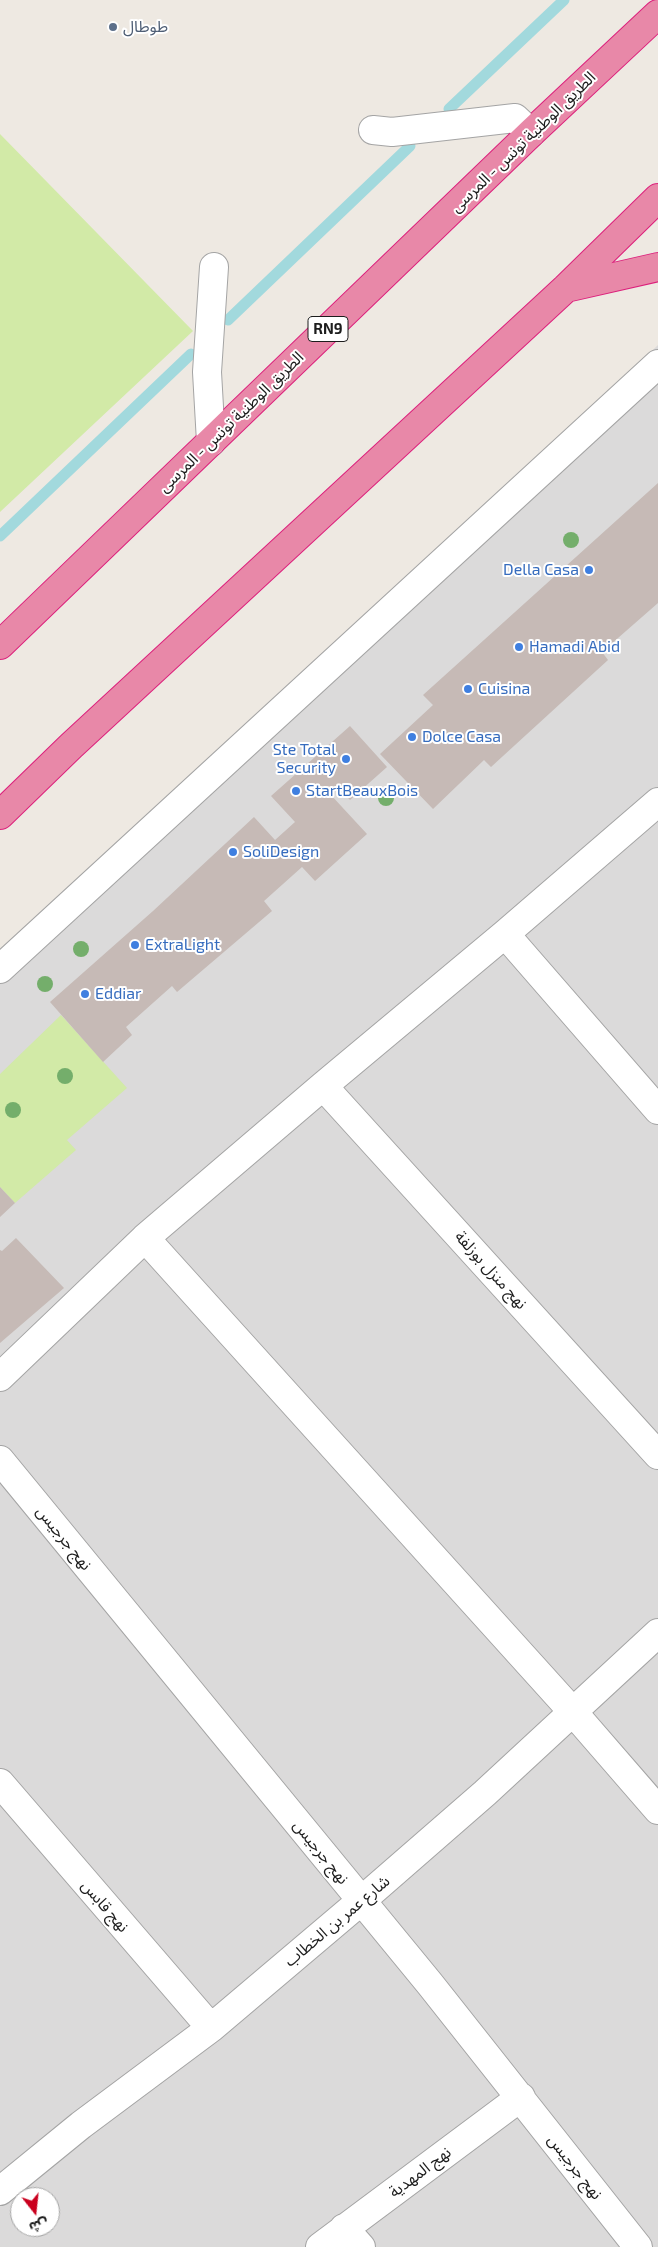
<!DOCTYPE html>
<html>
<head>
<meta charset="utf-8">
<style>
  body { margin:0 }
  #map { position:relative; width:658px; height:2247px; overflow:hidden; background:#eee9e2; font-family:"Exo 2","Noto Sans Arabic",sans-serif }
  canvas { display:block }
  .north { position:absolute; left:10px; top:2187px; width:50px; height:50px; box-sizing:border-box; background:#fff; border:1px solid #a5a5a5; border-radius:50%; rotate:164deg; font-size:14px; font-weight:700; line-height:20px; text-align:center; color:#1d1d1d }
  .north::after { content:''; display:block; margin:auto; width:18px; height:22px; background:#ca001e; clip-path:polygon(50% 0,100% 100%,50% 72%,0 100%) }
</style>
</head>
<body>
<div id="map">
<canvas width="658" height="2247"></canvas>
<div class="north">ش</div>
</div>
<script>
const ctx = document.querySelector('canvas').getContext('2d');
ctx.lineJoin = 'round';
function fillPath(path, color) { ctx.fillStyle = color; ctx.fill(path, 'evenodd'); }
function trace(path, color, width, dash) { ctx.strokeStyle = color; ctx.lineWidth = width; ctx.lineCap = dash ? 'butt' : 'round'; ctx.setLineDash(dash || []); ctx.stroke(path); }
function label(font, color, halo, rows, align = 'center') {
  ctx.font = font + ' "Exo 2","Noto Sans Arabic",sans-serif'; ctx.lineWidth = 4; ctx.setLineDash([]); ctx.textBaseline = 'middle'; ctx.strokeStyle = halo; ctx.fillStyle = color; for (const [text, x, y, turn = 0] of rows) {
    ctx.save(); ctx.translate(x, y); ctx.rotate((+turn || 0) * Math.PI / 180); ctx.textAlign = isNaN(turn) ? turn : align; if (halo) ctx.strokeText(text, 0, 0); ctx.fillText(text, 0, 0); ctx.restore();
  }
}
const residential = new Path2D(`
  M658,345V2247H0V980ZM20,2197H50V2227H20Z`);
const grass = new Path2D(`
  M0,134L193,331L0,512Z
  M61,1015L127,1088L67,1140L76,1150L15,1203L0,1187V1074Z`);
const stream = new Path2D(`
  M449,109L564,0
  M228,320L410,146
  M0,536L191,354`);
const building = new Path2D(`
  M658,483V603L602,652L608,660L491,767L484,760L433,809L380,754L433,705L423,695Z
  M350,726L387,767L350,800L338,787L330,794L367,834L315,881L302,867L264,901L272,911L177,992L172,986L126,1027L132,1035L103,1062L50,1002L153,911L254,817L275,840L295,822L271,796Z
  M0,1187L15,1203L0,1217Z
  M16,1238L64,1288L0,1343V1250L2,1251Z`);
const minor = new Path2D(`
  M373,130L392,132L515,118L531,133
  M211,442L207,372L214,267
  M505,934L658,1110
  M0,969L658,364
  M323,1086L658,1455
  M145,1238L573,1712L658,1810
  M0,1377L145,1238L323,1086L505,934L658,802
  M0,1460L430,1984L638,2247
  M0,1783L211,2028
  M0,2191L81,2125L211,2028L361,1901L485,1793L658,1633
  M344,2228L361,2247
  M320,2247L521,2097`);
const highway = new Path2D(`
  M566,288L658,267
  M0,645L531,133L658,14
  M0,815L71,746L566,288L658,198`);
const trees = [
  [571,540],
  [386,798],
  [81,949],
  [45,984],
  [65,1076],
  [13,1110]
];
const markers = [
  [113,27,5,"#5c6f8a"],
  [589,570,5,"#3f7fe0"],
  [519,647,5,"#3f7fe0"],
  [468,689,5,"#3f7fe0"],
  [412,737,5,"#3f7fe0"],
  [346,759,5,"#3f7fe0"],
  [296,791,5,"#3f7fe0"],
  [233,852,5,"#3f7fe0"],
  [135,945,5,"#3f7fe0"],
  [85,994,5,"#3f7fe0"]
];
const shields = [
  [328,329,40]
];
const shieldNames = [
  ["RN9",328,329]
];
const serviceNames = [
  ["طوطال",123,27]
];
const streetNames = [
  ["الطريق الوطنية تونس - المرسى",523,142,-44],
  ["الطريق الوطنية تونس - المرسى",231,422,-44],
  ["نهج منزل بوزلفة",491,1270,48],
  ["نهج جرجيس",64,1538,51],
  ["نهج جرجيس",321,1852,51],
  ["نهج قابس",105,1906,49],
  ["شارع عمر بن الخطاب",337,1921,-40],
  ["نهج جرجيس",575,2167,52],
  ["نهج المهدية",420,2172,-37]
];
const shopNames = [
  ["Della Casa",579,570,"right"],
  ["Hamadi Abid",529,647],
  ["Cuisina",478,689],
  ["Dolce Casa",422,737],
  ["Ste Total",336,750,"right"],
  ["Security",336,768,"right"],
  ["StartBeauxBois",306,791],
  ["SoliDesign",243,852],
  ["ExtraLight",145,945],
  ["Eddiar",95,994]
];
fillPath(residential, '#dbdada');
fillPath(grass, '#d2eaa7');
trace(stream, '#a2d9dd', 11);
fillPath(building, '#c6bab6');
trace(minor, '#a4a4a4', 30);
trace(highway, '#dc207c', 30);
trace(minor, '#fff', 28);
trace(highway, '#e888a8', 28);
ctx.fillStyle = '#74ae6b';
for (const [x, y] of trees) { ctx.beginPath(); ctx.arc(x, y, 8, 0, 2 * Math.PI); ctx.fill(); }
for (const [x, y, r, color] of markers) { const dot = new Path2D(); dot.arc(x, y, r, 0, 2 * Math.PI); ctx.fillStyle = color; ctx.fill(dot); trace(dot, '#fff', 2); }
for (const [x, y, w] of shields) { const box = new Path2D(); box.roundRect(x - w / 2, y - 12.5, w, 25, 4); ctx.fillStyle = '#fff'; ctx.fill(box); trace(box, '#1d1d1d', 1); }
label('bold 15px', '#1d1d1d', null, shieldNames);
label('16px', '#4e5e75', '#fff', serviceNames, 'left');
label('16px', '#1d1d1d', '#fff', streetNames);
label('16px', '#366cbe', '#fff', shopNames, 'left');
</script>
</body>
</html>
